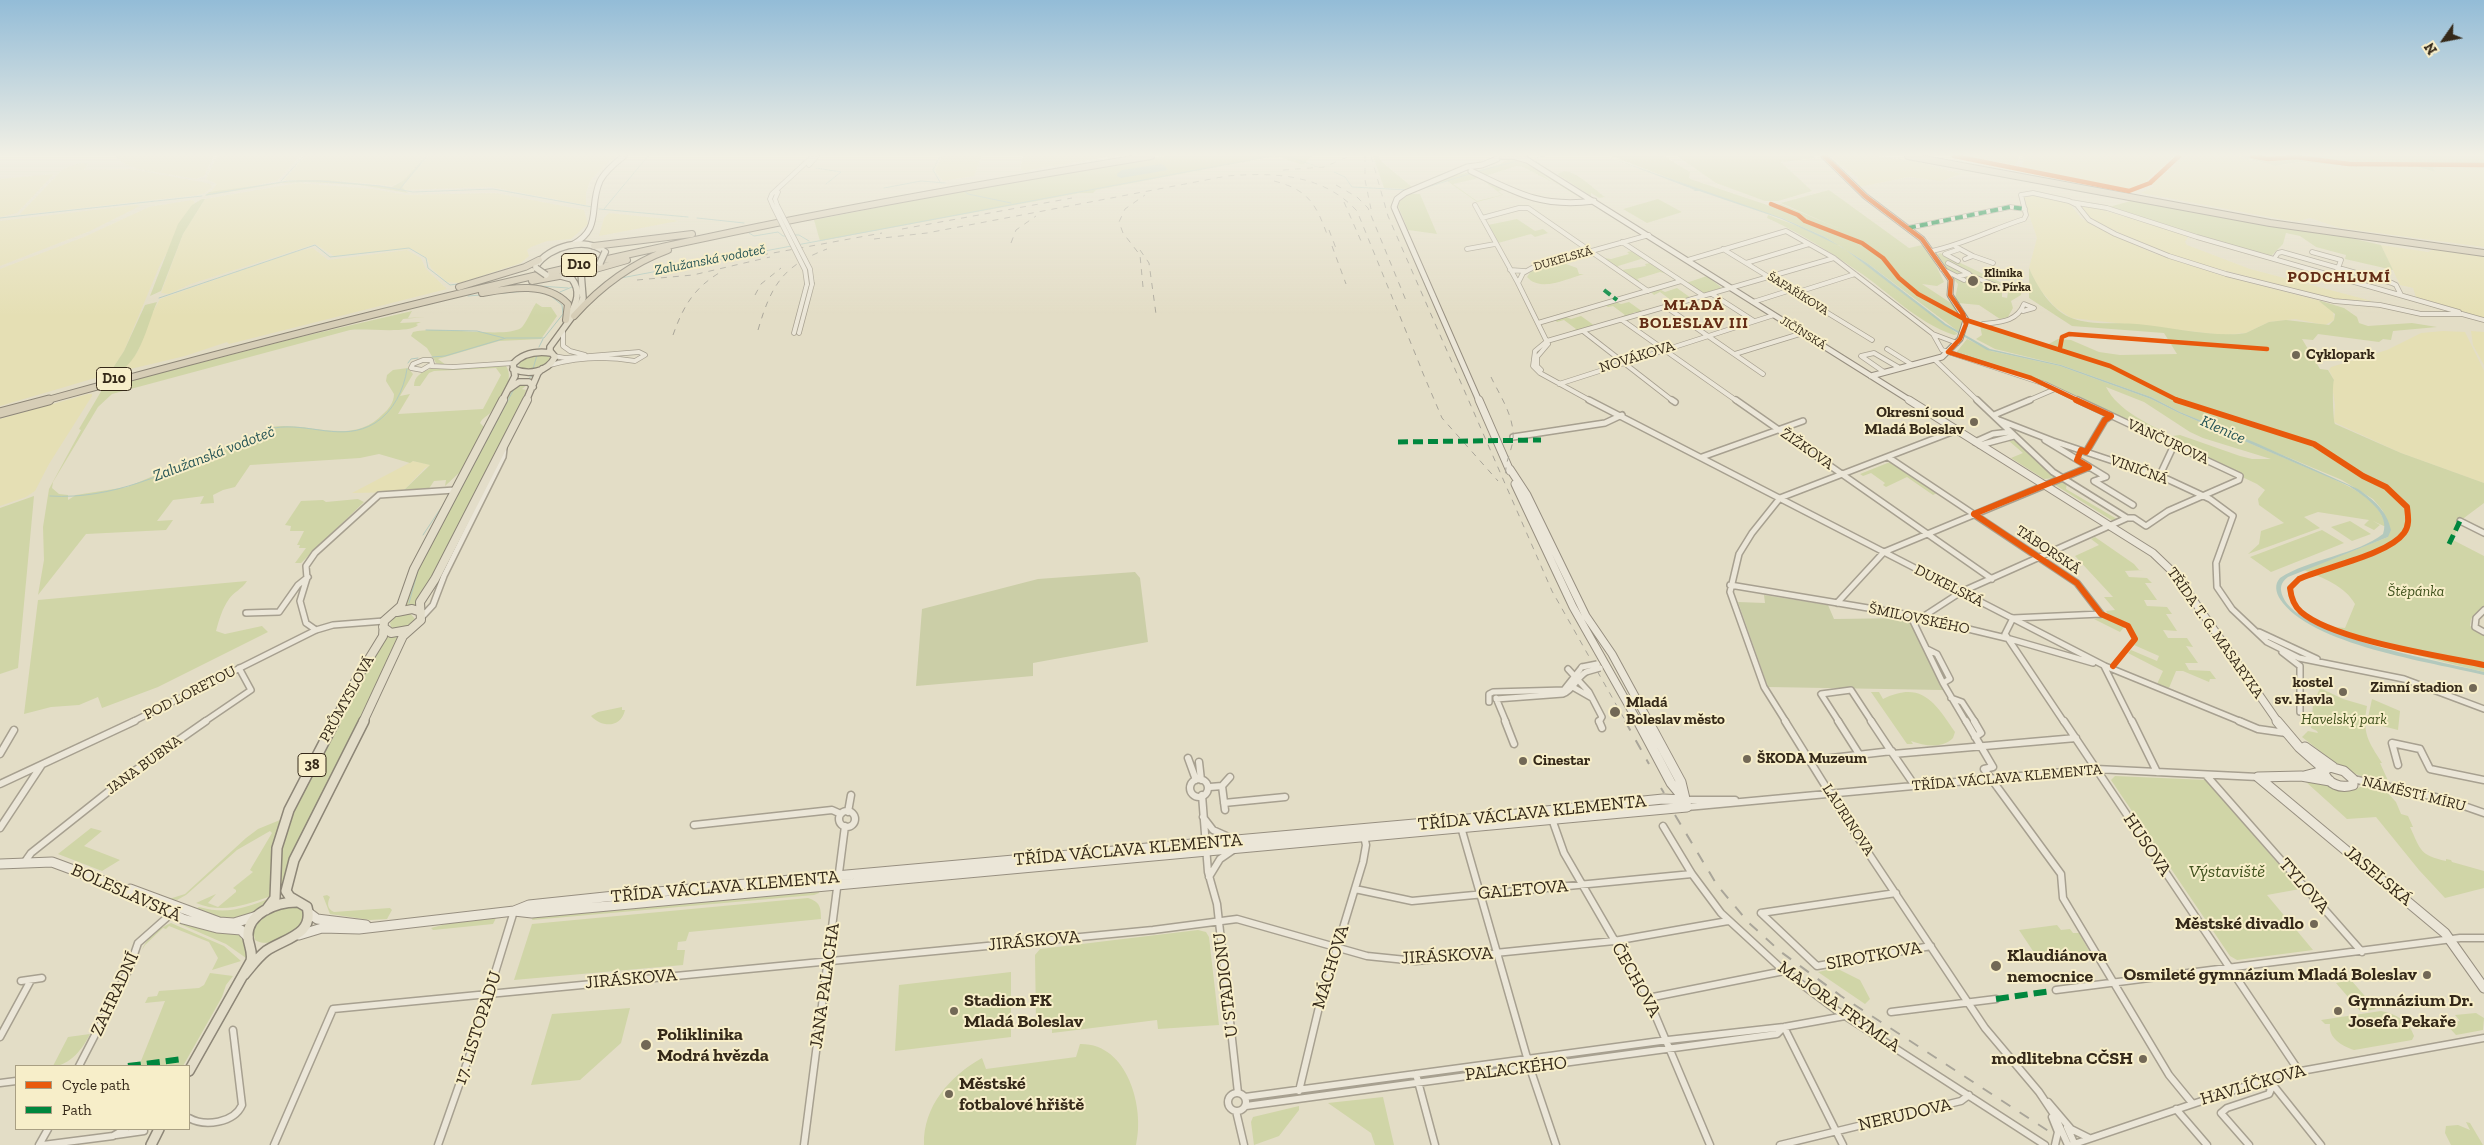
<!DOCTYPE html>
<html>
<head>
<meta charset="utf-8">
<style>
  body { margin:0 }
  #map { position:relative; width:2484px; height:1145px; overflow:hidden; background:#e3ddc6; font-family:"Zilla Slab",serif }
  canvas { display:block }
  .legend { position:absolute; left:15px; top:1065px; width:175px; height:65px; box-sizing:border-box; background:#f7eec9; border:1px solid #a99f83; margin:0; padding:6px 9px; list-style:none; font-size:15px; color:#352919 }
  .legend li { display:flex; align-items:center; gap:10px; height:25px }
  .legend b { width:25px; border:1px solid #a99f83 }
  .north { position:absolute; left:2419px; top:15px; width:50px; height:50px; -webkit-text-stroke:4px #f7eec9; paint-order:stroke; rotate:237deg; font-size:14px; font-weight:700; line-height:20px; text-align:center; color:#352919 }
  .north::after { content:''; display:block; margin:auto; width:18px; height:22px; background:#352919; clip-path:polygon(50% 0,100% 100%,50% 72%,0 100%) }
</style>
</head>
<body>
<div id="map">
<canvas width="2484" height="1145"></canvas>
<ul class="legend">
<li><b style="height:6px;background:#e8590c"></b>Cycle path</li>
<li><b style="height:6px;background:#00873e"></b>Path</li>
</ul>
<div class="north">N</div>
</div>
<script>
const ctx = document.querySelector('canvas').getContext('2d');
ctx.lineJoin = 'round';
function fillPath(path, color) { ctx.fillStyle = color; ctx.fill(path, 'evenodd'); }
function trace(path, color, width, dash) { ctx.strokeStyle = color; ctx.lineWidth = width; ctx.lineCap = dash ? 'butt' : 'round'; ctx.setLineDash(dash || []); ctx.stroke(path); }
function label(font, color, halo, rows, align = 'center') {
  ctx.font = font + ' "Zilla Slab",serif'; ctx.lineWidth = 4; ctx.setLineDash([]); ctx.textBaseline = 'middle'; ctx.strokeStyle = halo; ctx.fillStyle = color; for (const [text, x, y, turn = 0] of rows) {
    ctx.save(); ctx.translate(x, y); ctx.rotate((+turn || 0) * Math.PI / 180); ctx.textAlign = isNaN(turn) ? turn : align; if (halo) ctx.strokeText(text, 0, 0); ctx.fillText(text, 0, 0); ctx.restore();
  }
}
const farmland = new Path2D(`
  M115,156H214L204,176L196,179L138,169L125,164Z
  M217,156H301L277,181L214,193L211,191L217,184L206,179Z
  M305,156H425L404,180L392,186L342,181L284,180Z
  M428,156H617L603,167L590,181L586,193V205L491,187L403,190L402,187Z
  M942,156H982L974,176L943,181L935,171Z
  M1023,156H1115L1023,171L1020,168Z
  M1829,156H1878L1915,161L1961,174L1941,181L1909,177L1859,187L1858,178Z
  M1959,156H2020L2015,165Z
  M2024,156H2173L2165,165L2140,186L2129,190L2022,168Z
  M2181,156H2238L2275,166L2299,162L2354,167L2414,166L2435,172L2433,167L2484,166V247L2340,228L2310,218L2299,221L2285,220L2141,193L2154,186L2152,184L2171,169Z
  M79,163L88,164L84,170L131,169L202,182L210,184L212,187L205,193L197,195L19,215L63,169Z
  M54,174L17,213L0,217V179Z
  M298,183L373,189L406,195L495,193L584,210L588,224L571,239L547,241L531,247L527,250L529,256L521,263L460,283L447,282L431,268L427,258L412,249L334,256L315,244L191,284L169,294L161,293L183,234L205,199Z
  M2032,195L2069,203L2081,218L2092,225L2153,253L2223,276L2321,301L2333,310L2334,320L2325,325L2295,319L2269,322L2246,333L2224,335L2071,318L2055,307L2036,285L2029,268L2037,238L2023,197Z
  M192,200L195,202L159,267L124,351L109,374L0,406V269L84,237L149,207Z
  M2079,203L2186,235L2188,237L2185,242L2187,245L2250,269L2372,301L2333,299L2185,260L2147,246L2097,222L2090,218Z
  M136,205L140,206L90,231L0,266V221Z
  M609,213L674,220L678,221L599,236L604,218Z
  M2381,245L2428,252L2434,249L2484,256V318L2416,297L2413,288L2400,285Z
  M313,248L328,260L407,250L421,258L426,269L447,289L229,344L227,342L185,356L122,371L138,351L152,313L160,299L294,252Z
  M2443,331L2465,332L2484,371V483L2401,453L2334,422L2335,405L2332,385L2334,380L2329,370L2331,367L2387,350L2421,333Z
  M2471,331L2484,332V365L2473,345Z
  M88,394H92V396L49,464L35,491L26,497L0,506V419Z
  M413,461L431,465L425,468L402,492L352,493Z`);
const green = new Path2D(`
  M425,156H428L402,187L408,193L360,185L306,182L282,183L205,196L209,192L298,180H327L392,187L404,180Z
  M1165,156H1312L1303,165L1276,156L1096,190L1093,193H1080L820,241L814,220L1059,172Z
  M1373,156H1379L1382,162L1412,187L1407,189L1384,188Z
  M1612,156H1664L1690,172L1689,178L1693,180L1773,207L1781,204L1840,229L1781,203L1829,190L1909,248L1922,245L1928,249L1944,282L1937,286L1922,284L1954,305L1958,318L1962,320L1959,332L1867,263L1825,237L1782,218L1723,199Z
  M1677,156H1811L1817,158L1781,162L1812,191L1778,201H1765L1716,183Z
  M2238,156H2484V166L2436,167L2433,168L2435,172L2414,166L2354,167L2299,162L2275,166Z
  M1509,158L1525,160H1522L1583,199L1575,203L1585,201C1574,204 1565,203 1554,200L1574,202L1582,199L1543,175L1552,182L1523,167L1517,166L1485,176L1477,171L1500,164Z
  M1564,171C1578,172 1594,189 1605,197L1599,198L1591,193V196L1557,174Z
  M1470,172L1479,178L1453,184L1477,201L1502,195L1484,181L1503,190L1498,191L1508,199L1503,195L1477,202L1447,181L1415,191L1447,177Z
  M1408,194H1420L1437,234L1408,230L1398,206L1399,202Z
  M202,199H205L183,234L161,291L150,296L178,224L192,205Z
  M1658,199L1682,212L1647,223L1623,209Z
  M2134,200L2287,229L2342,236L2381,245L2393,270L2345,259L2346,255L2316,247L2300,236L2286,233L2283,244L2271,256L2201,237L2109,207Z
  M1768,215L1811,231L1842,247L1958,334L1954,335C1914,321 1891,293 1856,270C1832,253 1793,229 1767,218Z
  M1517,219L1535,231L1543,229L1548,233L1535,237L1531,234L1498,243L1488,225Z
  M1632,251L1647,261L1641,259L1618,266L1619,269L1604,258L1611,259L1629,254L1627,252Z
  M1940,253L2002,283V297L2007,298L2008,292L2012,293V288H2009L2012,287L2013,284L2022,286L2021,295L2011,301L2013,308L2008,317L2000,319L1979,305L1958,303L1955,299L1958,284L1943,267L1937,255Z
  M1576,258L1578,260L1566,264L1577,268L1579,274H1584C1568,278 1541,293 1527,277L1531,271Z
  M1650,263L1667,274L1660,272L1637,279L1640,281L1638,282L1622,270L1646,266L1645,264Z
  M2029,268C2037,286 2050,308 2069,317C2088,326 2116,322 2137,324C2171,327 2205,336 2239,334L2246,333L2269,322L2286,320L2329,325L2334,320L2335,314L2319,301H2321L2344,308L2357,317L2359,323L2368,326L2412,323L2437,327L2393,331L2391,340L2383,339L2379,342L2318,334L2313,340L2302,339L2320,369L2328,370L2334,380C2332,385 2333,420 2335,424L2401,453L2484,483V503L2460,521L2453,540L2484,556V606L2471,619L2470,626L2484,635V672L2345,637L2314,625L2345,628L2355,604C2345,586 2323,578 2304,570L2388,537L2383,511L2379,506L2373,499L2342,480L2180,412L2151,397L2061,365L1995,349L1976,339L1982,335L1980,326L2045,346L2058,339L2071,340L2099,352L2120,355L2177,354L2164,333L2072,326L2029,298Z
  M1707,276L1722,288L1703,294L1686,283Z
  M1677,288L1691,298L1669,304L1667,303L1672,301L1660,292L1654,295L1651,292L1659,289L1665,292Z
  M157,302C147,324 139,372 109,374L124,351L145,305Z
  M1616,302L1621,304L1629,302L1643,312H1635L1623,318L1621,317L1625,315L1613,306L1608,307L1605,305Z
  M536,303L542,307H551L557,316L541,339L499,341L438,359L446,365L436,363L427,348L411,336L413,332C440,325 504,339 521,328C525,325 531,311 536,303Z
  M412,311L408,318L425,317L403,319L400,323L421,322L416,324L418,325C409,334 366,328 350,330L112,394L98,407L53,482L52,488L59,494L68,495V500L76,495L127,487L271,427C308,421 353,447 383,414C389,409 394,402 394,394L386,381L387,375L393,370L408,368L413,374L400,396L410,394L398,414L483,409L501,375L496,368L434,371L429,373L420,386H414C414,376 422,372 430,369L506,366C515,379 501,399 491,412C488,416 483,417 480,423L484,427L483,430L460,472L445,486L446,480L434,481L428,490L402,492L430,465L413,461L410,463L379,454L360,458L250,465L235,487L223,490L213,495L214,503L200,504L204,496L173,500L157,521L173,520L166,530L86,534L38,595L44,560L43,527L49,489L81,430L79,429L103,388L292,339Z
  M1581,316L1595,326L1572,333L1570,332L1576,329L1564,320L1557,322L1555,320L1566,317L1571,319Z
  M1967,339L1991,351L2060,366L2151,399L2179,413L2331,478C2353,488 2381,501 2386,527L2373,521L2380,525L2374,530L2364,525L2369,520L2318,512L2304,517L2320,528L2248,554L2259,544L2261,531L2284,523L2259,505L2258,499L2265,490L2257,484L2038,380L1955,354ZM2106,387L2144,402L2190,432L2203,438L2271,459H2252L2240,456L2180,435L2172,436C2149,424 2118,411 2106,387Z
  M545,354L551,358C547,369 528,374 519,366L520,361L528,357Z
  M518,384H528L522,389L526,390L520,407L417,606L404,607L414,577L513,388Z
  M2014,440L2053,476L2054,478L2044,479L2011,458L2023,453L2009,441Z
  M1890,462L1937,493L1933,495L1907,477L1886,487L1883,485L1885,483L1871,473L1863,476L1860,474Z
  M2062,479L2067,483L2066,489L2117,519L2113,521L2052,483Z
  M34,496L18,668L0,674V508Z
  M358,499L364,502L301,563H295L306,548H299L300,545H297L304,531H290L291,526L285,525L301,501L323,500L326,502Z
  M2350,521L2371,534L2352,541L2331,527Z
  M2322,530L2344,543L2271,572L2250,557Z
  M2095,537L2134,564L2139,570H2144L2125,571L2129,577L2147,578L2152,583H2145L2157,600H2144L2147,606L2167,607L2172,614H2166L2177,631L2163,630L2168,638H2187L2193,647L2186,646L2198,663H2185L2189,670L2210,671L2216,679H2210L2209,682L2183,671H2176L2169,688L2157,684L2163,671L2128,653L2131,650L2157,661L2159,656L2134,645L2138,640L2125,626L2120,632L2094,619L2109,616L2106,611L2115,610L2104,597H2113L2075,556L2099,545L2091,539Z
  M247,581C242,589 234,592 229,599C222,609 219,620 216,631L225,634L262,626L268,632L158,687L102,708L98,697L79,705L51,707L24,714L38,600Z
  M410,613L415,619L407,626L395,629L391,627L390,623L395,617Z
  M386,635H400L290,861L283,892L280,893V860L287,822L359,680Z
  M2320,688L2343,699L2367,706C2362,733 2368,741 2382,763H2380L2390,785C2367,779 2346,771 2326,760L2329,758L2302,737L2308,731L2318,733L2317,731L2311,728L2313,705Z
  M1871,692H1879L1883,699C1922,680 1935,703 1955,732L1953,738C1942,749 1925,746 1911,741L1913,744H1907Z
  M2372,699L2400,711L2398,730L2367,722Z
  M622,707V710H625C621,728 602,728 591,716L598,712Z
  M2115,776L2206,780L2300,889L2267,895L2313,950L2237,960L2230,956L2111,780Z
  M2318,781L2349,791L2366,785L2384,789L2396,802L2401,814L2408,816L2413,827H2410C2421,851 2420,855 2446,861V859L2451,860L2452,862L2484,871V888L2445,898L2419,870L2376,817L2347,819L2306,782Z
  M280,820L272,849L271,896C245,905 223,914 196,903L216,894L208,903L218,907L236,892V890L233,888L253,872L250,870L272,833L270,831L237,850L186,895L177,900L169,899L185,894L246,838L258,829Z
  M91,828L102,831L84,846L120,860L102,871L58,854Z
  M821,888L819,893L814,895L532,920L534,915Z
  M327,895L330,897C327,903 327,909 334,912L390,908L392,910L387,919L370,920L330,914L323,896Z
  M271,898C248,926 226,923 197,908L199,907C228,915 244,908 271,898Z
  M808,898C820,902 821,907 821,919L689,932L686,941L678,942L677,950H685L683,965L514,980L532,924Z
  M293,905C326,918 275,953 255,940L253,931C261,913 276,910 293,905Z
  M496,918L493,924L433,930L431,928L454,922Z
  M182,921L238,933L248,949L249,960L226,944L180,924Z
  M171,923L224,946L241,961L212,970L218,958L209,942L169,926L166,929L163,928L145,945L142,950C146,938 159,928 171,923Z
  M2057,925L2061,930L2070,929L2073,933H2079L2092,956L2039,960L2019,930Z
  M1198,930L1206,932L1209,937L1219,1025L1158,1029L1157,1020L1052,1033V1021L1036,1020L1035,955L1040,949Z
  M1836,968L1860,980L1870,999L1865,1004L1818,972Z
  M1011,972V1037L895,1051L899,985Z
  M210,973L233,976L226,985L222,997L183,1066H159V1064L139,1066L165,1001L145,1003L148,997L157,996L159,991L199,988L204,985Z
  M2351,980L2376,1009L2361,1012L2336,983Z
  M630,1008L621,1043L580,1080L531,1085L552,1014Z
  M2381,1011C2396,1014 2409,1021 2414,1036L2412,1040L2354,1050C2342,1046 2328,1038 2330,1024H2325L2321,1020Z
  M2476,1013L2484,1018L2483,1030L2456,1035L2445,1023L2460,1021L2455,1015Z
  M90,1034C84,1047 70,1066 53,1066L68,1037Z
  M1080,1044C1128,1043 1145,1108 1136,1145H924C923,1106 950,1076 982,1058L986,1069L1076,1057Z
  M1383,1097L1394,1145H1375L1371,1133L1328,1103Z
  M1299,1106V1110L1279,1136L1254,1145L1251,1122L1253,1117Z
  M2466,1122L2470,1123L2483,1145H2451L2445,1133L2446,1126L2458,1125L2470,1130Z`);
const cemetery = new Path2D(`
  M1135,572L1140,578L1148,642L1033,663V676L916,686L922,609L1038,579Z
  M1764,595L1828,605L1834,619L1909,618L1944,690L1768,687L1738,602L1765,603Z`);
const water = new Path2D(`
  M1606,156L1782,218L1825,237L1867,263L1946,324L1990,349L2061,365L2151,397L2180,412L2256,443L2358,489C2374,500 2387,511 2391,530L2388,537L2288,577C2281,582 2279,588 2283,597C2300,637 2441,661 2484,672V675C2431,662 2310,645 2280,599C2276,593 2274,584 2280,578C2309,559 2358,554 2383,534C2391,513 2364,496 2349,486L2179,413L2151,399L2060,366L1987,350L1944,325L1842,247L1782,219L1699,191H1693L1695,190Z
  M1161,164L1164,165L1168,170L1121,178L1117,176V174L1122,170Z`);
const stream = new Path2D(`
  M940,156L933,170L940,182
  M1285,156L1313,165
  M1536,158L1544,156
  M1314,166L1318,167
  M816,168L841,172L826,184
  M1479,171L1517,161
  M1334,172L1345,177L1352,187L1408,190
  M281,181L304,156
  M884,188L921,181L945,183
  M399,190L427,156
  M963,190L968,194L1011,203
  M1415,191L1469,174
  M206,195L288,181H320L380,186L413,192L493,189L592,207
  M599,209L688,217
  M604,209L648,156
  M0,218L202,196
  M697,218L744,223
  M749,233L754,236L778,232L783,236H788
  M794,235H799L809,241
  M621,278L1271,156
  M540,286L568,288
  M560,292L572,287
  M503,293L526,291
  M468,296L481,295
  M159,298L315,245L330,257L409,248L426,258L428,268L450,285L458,284
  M426,330L477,331L504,338
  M539,347L543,339
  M432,357L445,356L506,338H544L563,314L562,305L551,296
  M408,363L411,359L418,358
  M533,369L537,355
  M528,379L532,376
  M261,433L268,434
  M50,496C113,500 168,472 225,448C241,441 256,432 274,428C309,422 342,443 375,423C393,412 404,390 407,369
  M423,535L445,502
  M409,603L418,570L514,389`);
const streetFar2 = new Path2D(`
  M809,165L817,156
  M2071,202L2107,208L2197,237L2459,312
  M777,205L775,199L778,192
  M1475,205L1518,283L1548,344
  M773,206L770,199L772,194L813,156
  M1482,218L1519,208H1528L1648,291
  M1908,228L2010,207L2025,209
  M1622,242L1704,296
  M1955,246L1960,249L1945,254L1958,261
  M1467,249L1495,244
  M1723,249L1872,340
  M1960,249L1973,256L1965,259
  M1932,251C1964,244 1993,229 2024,219L2026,215L2021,195L2033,193L2069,201L2077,205L2089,220L2115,234L2169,256L2226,274L2334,301L2380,305L2421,314H2462L2484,320
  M2312,252L2341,260L2337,271
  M1973,256L1993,263
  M2274,259L2278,253L2282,252L2392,283L2396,285L2401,295
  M1688,260L1786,231L1834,258L1933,334L1957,343
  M1746,263L1809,244
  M1948,263L1969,274L1959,276
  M1942,269L1964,280
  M1510,270L1525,271
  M1969,275L2002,288
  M1518,283L1523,273L1534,267L1649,235
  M1795,293L1855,274
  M1712,294L1754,321
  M1753,302L1791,290
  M1666,307L1763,374
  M1622,320L1737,401
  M1538,323L1681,281
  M1983,324C2000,322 2017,322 2024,304L2034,308L2023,311
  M563,330V346L570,351L585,355
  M1583,331L1673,401
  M794,333L807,284
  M799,333L812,284
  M1933,334L1942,350L2045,384L2081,401
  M1887,349L1911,364
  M1735,354L1803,333
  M423,360H431L432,364L422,370L411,368L413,364Z
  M1935,360L1978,401
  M550,365C578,357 607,356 635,361L645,355L639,352L565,358L554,356
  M431,366L453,367L514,363
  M1541,370L1537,366V357L1548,344
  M1884,372L1861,356L1874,353L1898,367
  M1559,384L1774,315
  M1591,401L1540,373L1533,366L1535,351L1547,341L1834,258
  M2027,401L2055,389`);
const streetFar1 = new Path2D(`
  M1589,400L2105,666L2242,722
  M1672,400L1675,402
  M1736,400L1992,579
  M2078,400L2240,476L2239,480L2168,511L2146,526L2134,518H2127
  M1994,415L2030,400
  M1999,420L2053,441L2167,479L2210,499L2233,516L2216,563L2217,587L2232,609L2267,642L2299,658L2404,679L2484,709
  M1513,437L1605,423L1622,415
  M2045,440L2106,477L2094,481L2133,505
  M1975,442L1993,434L2010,432
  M1980,445L2014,436
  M2086,452L2105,420L2111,416
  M1702,457L1803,421
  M1888,457L2077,583L2101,614
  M2159,477L2174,445
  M2460,521L2484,533
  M1730,585L1910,615L2010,639L2093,663
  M1837,603L1884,552L2089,467
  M2484,610L2476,618L2475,627L2484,632
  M246,613L279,612L298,585L308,577
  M1910,615L1943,683L1966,722
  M421,618L433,605L444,576L503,457L504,449
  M1921,618L1961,592L2127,518L2053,472L1977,400
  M2013,618L2005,634L2064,722
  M2013,618L2101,614
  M316,630L306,623L300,601L307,578L306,566L315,553L379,495L455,490
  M2259,632L2317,659
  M1927,649L1937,654L1950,679L1943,683
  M2282,652L2300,666V712
  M2104,666L2132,722
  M1568,669L1589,692L1602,717L1599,722
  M1571,686L1592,698
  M1563,691L1582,667
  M1496,698L1506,722
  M1951,698L1962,702L1975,722
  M1496,699L1563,694C1574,690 1576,678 1586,672
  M1489,702V694L1493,692L1565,690
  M132,722L316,630L333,625L384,621
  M204,722L251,690L239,668
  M1786,722L1764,687L1730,592L1739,554L1752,533L1780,498L1957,430
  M1839,722L1821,694L1851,690L1872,722`);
const street = new Path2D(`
  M1505,721L1514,744
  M1599,721L1602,728
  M1785,721L1849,824L1985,1028L2039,1092L2055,1116L2068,1145
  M1838,721L1859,754
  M1871,721L1893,754
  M1966,721L1993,767L1984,769L2061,874L2063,898L2169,1075L2192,1103
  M1974,721L1981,733L1975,737
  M2064,721L2299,1071
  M2132,721L2157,772
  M2239,721L2258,729L2286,733
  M0,754L14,730
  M1188,758L1196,780
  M1823,759L1892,751
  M1199,762L1201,780
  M2398,765L2392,743L2420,749L2430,769L2484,780
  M2206,775L2362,952
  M2353,779L2444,799L2484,813
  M1190 788a9 9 0 1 1 18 0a9 9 0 1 1-18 0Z
  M0,784L135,721
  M1222,786L1225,810
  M1915,786L1893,754L2076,738
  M1210,787L1222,786L1230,777
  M1202,795L1208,872L1217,904L1238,1093
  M1685,800H1735
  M1224,803L1285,797
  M1687,807L2096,769L2258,777
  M839 819a8 8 0 1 1 16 0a8 8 0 1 1-16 0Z
  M848,812L851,795
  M1203,817L1213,830L1231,838
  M1552,819L1564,853L1648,998L1710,1145
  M694,825L832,810L841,814
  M1663,826L1692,874L1721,913L1784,971L1836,1010L2045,1145
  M1461,827L1530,1068L1556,1145
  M0,828L41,766
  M24,863L31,853L133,772L206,721
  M1209,877L1220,859L1233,850
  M1355,889L1412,901L1692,874
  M1761,913L1817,966L1931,946
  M1761,913L1896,893
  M21,981L42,978
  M2056,990L2460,938H2484
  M1648,998L1784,971
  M1891,1012L1996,999
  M1784,1027L1843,1145
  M0,1037L31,980
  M79,1066L129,969L138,943L172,913
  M1416,1074L1435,1145
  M2269,1080L2321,1145
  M0,1083L16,1081
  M1299,1091L1319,1007L1363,862L1366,845L1364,836
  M1228 1102a9 9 0 1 1 18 0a9 9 0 1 1-18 0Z
  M1245,1097L1668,1040L1784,1027L1845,1016
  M2048,1102L2071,1129L2089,1138
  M1246,1106L1777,1034L1783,1028
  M2176,1109L2207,1145
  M1236,1111L1244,1145
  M2052,1117L2058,1132L2055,1145
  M189,1118C205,1127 234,1123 242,1105L233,1030
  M2067,1127L2075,1145
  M116,1135L144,1131
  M39,1145L48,1129
  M43,1145L113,1136L125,1129
  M274,1145L333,1009L1153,930L1237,919L1367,956L1416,961L1614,941L1728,921
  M438,1145L470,1054L514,911
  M804,1145L845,826
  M1780,1145L1961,1101L1969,1095
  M2071,1145L2279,1075L2484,1038
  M2249,1145L2221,1113L2227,1108L2269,1094L2271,1089L2265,1082`);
const secondaryFar2 = new Path2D(`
  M1824,156L1865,196L1922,239L1951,280L1950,295L1966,320L1960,339L1942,357L1871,376
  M1516,157L1527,160L1911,401
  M1471,171C1516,193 1542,208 1594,201
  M572,245C603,228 588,208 600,181C605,171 615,163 624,156
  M1479,401L1394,207L1397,199L1405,193L1467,167L1482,165L1497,159V156`);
const secondaryFar1 = new Path2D(`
  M1479,400L1510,471
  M1909,400L2153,553L2176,575L2278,722
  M1510,469L1527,495L1586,616L1612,654L1649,722
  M1515,484L1573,607L1638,722`);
const secondary = new Path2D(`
  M1638,721L1671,783L1685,800
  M2277,721L2299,747L2324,769
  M2305,747L2333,767
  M2330,767L2344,771L2353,779V785C2340,789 2328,784 2323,771Z
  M2304,776L2323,771
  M2258,777L2445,933L2484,988
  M2258,777L2301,776L2330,781
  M0,864L52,862L114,885L183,919L217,928L241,930L248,937
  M130,889L219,922L234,923L257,916
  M514,911L532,913L1687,807L1681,782L1648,721
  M309,913L317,919L366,925
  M299,935L322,928L359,929L514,911L529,905L624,895L1448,821L1663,799L1685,800`);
const primaryFar2 = new Path2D(`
  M1502,156H1524
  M536,266C549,246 586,236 605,252
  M561,276L572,279C581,291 577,302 570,314
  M513,369C528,375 547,373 555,357L550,351V347L580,306L583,298L581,273
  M509,389L519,382H529L533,387
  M502,401L515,376L513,364C523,353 537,351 551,353
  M526,401L538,373L542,369`);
const primaryFar1 = new Path2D(`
  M397,612L412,609L421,612
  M383,627L391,633L408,630
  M334,722L356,680L383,636L384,621L401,606L414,569L503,400
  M363,722L403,636L421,620L420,602L435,579L527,400`);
const primary = new Path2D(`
  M266,910L275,898L277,848L289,810L335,721
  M244,975C251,967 257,958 266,951C283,939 315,935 307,907L290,897L286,891L294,860L364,721
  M189,1071L251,961C253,952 249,946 248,938C246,913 277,902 297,902
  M151,1145L159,1129`);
const highwayFar1 = new Path2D(`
  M1908,156L2270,223L2484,253
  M594,246L692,234
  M585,272L627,260
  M532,281L559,276
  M459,287L525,267L539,260
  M482,293C510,288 546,281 568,304L566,320
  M574,316C601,286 630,264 668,250
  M44,401C266,340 489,283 714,236C859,205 1005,180 1151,156`);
const highway = new Path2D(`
  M0,413L49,400`);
const railFar1 = new Path2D(`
  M1365,156V180L1371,209
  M1371,156L1388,216L1552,591L1626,722
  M1283,170L1324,167L1350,156
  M1274,181C1309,190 1316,204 1328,237
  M1336,185L1357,197L1368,208L1407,303
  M1344,202L1361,241
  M902,229L1072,198
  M1329,230L1337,251
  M874,239L927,233L1227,176C1274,172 1323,174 1357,211L1421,368
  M1011,243L1016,230L1036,216
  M1332,246L1346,284
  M1140,250L1149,263L1156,314
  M762,255L882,233
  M637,280L693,275L770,257
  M1143,287L1140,255L1123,233L1119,222L1125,209L1145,195
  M755,295L761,284L781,268
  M758,330C771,286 782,266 827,249
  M673,335C683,307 693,289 719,273
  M1422,371L1442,418L1498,481
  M1491,377C1500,396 1515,417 1513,440C1511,454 1504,463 1506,478`);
const rail = new Path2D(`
  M1625,721L1649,764
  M1661,788L1664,793
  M1675,815L1717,885L1749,923L1781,952L1841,996L2050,1132`);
const streetBridgeFar1 = new Path2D(`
  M777,205L810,269L812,284
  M773,206L805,270L807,284`);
const streetBridge = new Path2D(`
  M1582,667L1597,664
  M1586,672L1600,668`);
const primaryBridge = new Path2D(`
  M600,263L605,252
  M536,268L546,275`);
const quietFar2 = new Path2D(`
  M1908,228L2010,207L2025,209
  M1604,290L1617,300`);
const quietFar1 = new Path2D(`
  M1398,442L1541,440
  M2449,544L2460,521`);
const quiet = new Path2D(`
  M1996,999L2051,991
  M128,1066L183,1059`);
const cyclewayFar1 = new Path2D(`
  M1824,156L1865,196L1922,239L1951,280L1950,295L1963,314L1966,324L1960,339L1948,352L2031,378L2079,401
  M1954,156L2129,191L2150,183L2179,156
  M2252,156L2268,159L2296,157L2349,164L2484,165
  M1771,204L1798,215L1805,221L1862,243L1883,258L1899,278L1918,294L1966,320L2110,366L2179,401
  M2060,348L2062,337L2069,334L2267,349`);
const cycleway = new Path2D(`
  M2076,400L2111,416
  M2176,400L2314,444L2363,476L2386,487L2407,507C2408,516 2410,525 2404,533C2388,555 2325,567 2299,579L2290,588C2291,597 2294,606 2301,612C2333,640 2440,656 2484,665
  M2089,467L2077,460L2081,450L2086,452L2105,420L2111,416
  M1974,514L2077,583L2101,614L2128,626L2135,639L2113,666
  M1974,514L2089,467`);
const markers = [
  [1973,281,6,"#726856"],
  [2296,355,5,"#726856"],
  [1974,422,5,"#726856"],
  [2473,688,5,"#726856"],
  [2343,692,5,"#726856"],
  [1615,712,6,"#726856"],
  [1747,759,5,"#726856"],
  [1523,761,5,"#726856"],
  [2314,924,5,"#726856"],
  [1996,966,6,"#726856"],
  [2427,975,5,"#726856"],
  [954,1011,5,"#726856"],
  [2338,1011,5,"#726856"],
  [646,1045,6,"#726856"],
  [2143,1059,5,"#726856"],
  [949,1094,5,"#726856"]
];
const farStreetnames = [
  ["DUKELSKÁ",1563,259,-16],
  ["ŠAFAŘÍKOVA",1798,294,32],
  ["JIČÍNSKÁ",1803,333,32]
];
const farPoinames = [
  ["Klinika",1984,274],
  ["Dr. Pírka",1984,288]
];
const farWaternames = [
  ["Zalužanská vodoteč",710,260,-11]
];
const shields = [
  [579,265,35],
  [114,379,35],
  [312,765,28]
];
const shieldNames = [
  ["D10",579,265],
  ["D10",114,379],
  ["38",312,765]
];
const poiNames = [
  ["Cyklopark",2306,355],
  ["Okresní soud",1964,413,"right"],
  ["Mladá Boleslav",1964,430,"right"],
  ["kostel",2333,683,"right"],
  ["sv. Havla",2333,700,"right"],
  ["Zimní stadion",2463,688,"right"],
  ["Mladá",1626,703],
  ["Boleslav město",1626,720],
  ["ŠKODA Muzeum",1757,759],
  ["Cinestar",1533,761]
];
const streetNames = [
  ["NOVÁKOVA",1637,357,-17],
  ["VANČUROVA",2168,442,25],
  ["ŽIŽKOVA",1807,449,35],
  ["VINIČNÁ",2139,470,20],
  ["TÁBORSKÁ",2048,550,34],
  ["DUKELSKÁ",1949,586,27],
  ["ŠMILOVSKÉHO",1919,619,12],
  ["TŘÍDA T. G. MASARYKA",2215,633,55],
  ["POD LORETOU",190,693,-27],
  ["PRŮMYSLOVÁ",347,699,-61],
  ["JANA BUBNA",144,765,-36],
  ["TŘÍDA VÁCLAVA KLEMENTA",2007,778,-5],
  ["NÁMĚSTÍ MÍRU",2414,794,14],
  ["LAURINOVA",1848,820,57]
];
const parkNames = [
  ["Štěpánka",2416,592],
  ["Havelský park",2344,720]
];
const farDistrictnames = [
  ["PODCHLUMÍ",2339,277],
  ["MLADÁ",1694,305],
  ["BOLESLAV III",1694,323]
];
const waterNames = [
  ["Klenice",2223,430,24],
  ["Zalužanská vodoteč",214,454,-21]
];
const nearStreetnames = [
  ["TŘÍDA VÁCLAVA KLEMENTA",1532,813,-6],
  ["HUSOVA",2147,845,56],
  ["TŘÍDA VÁCLAVA KLEMENTA",1128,850,-5],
  ["JASELSKÁ",2378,876,40],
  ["TYLOVA",2304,886,49],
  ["TŘÍDA VÁCLAVA KLEMENTA",725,887,-5],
  ["GALETOVA",1523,890,-5],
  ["BOLESLAVSKÁ",126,893,24],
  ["JIRÁSKOVA",1034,941,-5],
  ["JIRÁSKOVA",1447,956,-3],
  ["SIROTKOVA",1874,956,-10],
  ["MÁCHOVA",1331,967,-73],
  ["JIRÁSKOVA",631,979,-5],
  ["ČECHOVA",1636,980,61],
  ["U STADIONU",1226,985,-97],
  ["JANA PALACHA",825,986,-82],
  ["ZAHRADNÍ",115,994,-65],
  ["MAJORA FRYMLA",1839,1007,35],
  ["17. LISTOPADU",478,1028,-72],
  ["PALACKÉHO",1516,1069,-7],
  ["HAVLÍČKOVA",2253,1085,-16],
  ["NERUDOVA",1905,1115,-13]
];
const nearParknames = [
  ["Výstaviště",2227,872]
];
const nearPoinames = [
  ["Městské divadlo",2304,924,"right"],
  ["Klaudiánova",2007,956],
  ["nemocnice",2007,977],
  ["Osmileté gymnázium Mladá Boleslav",2417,975,"right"],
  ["Stadion FK",964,1001],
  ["Mladá Boleslav",964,1022],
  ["Gymnázium Dr.",2348,1001],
  ["Josefa Pekaře",2348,1022],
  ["Poliklinika",657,1035],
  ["Modrá hvězda",657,1056],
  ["modlitebna CČSH",2133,1059,"right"],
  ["Městské",959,1084],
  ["fotbalové hřiště",959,1105]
];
fillPath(farmland, '#e5dfb4');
fillPath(green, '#d0d5a7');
fillPath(cemetery, '#cbcea7');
fillPath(water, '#b3c9bd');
trace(stream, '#b3c9bd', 1);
trace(streetFar2, '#a7a090', 5.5);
trace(streetFar1, '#a7a090', 8);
trace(street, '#a7a090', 9);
trace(secondaryFar2, '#978f80', 7);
trace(secondaryFar1, '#978f80', 9);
trace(secondary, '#978f80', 11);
trace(primaryFar2, '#8d8677', 8);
trace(primaryFar1, '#8d8677', 10);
trace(primary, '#8d8677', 12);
trace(highwayFar1, '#8d8677', 8);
trace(highway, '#8d8677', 11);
trace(streetFar2, '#ebe6d8', 4);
trace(streetFar1, '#ebe6d8', 5);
trace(street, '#ebe6d8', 6);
trace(secondaryFar2, '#ebe6d8', 5);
trace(secondaryFar1, '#ebe6d8', 7);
trace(secondary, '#ebe6d8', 9);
trace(primaryFar2, '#e3ddc9', 5.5);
trace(primaryFar1, '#e3ddc9', 8);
trace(primary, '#e3ddc9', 9);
trace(highwayFar1, '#d6cdb6', 6);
trace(highway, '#d6cdb6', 9);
trace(railFar1, '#a9a599', 1, [6, 6]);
trace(rail, '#a9a599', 2, [11, 11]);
trace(streetBridgeFar1, '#a7a090', 5.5, []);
trace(streetBridge, '#a7a090', 8, []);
trace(primaryBridge, '#8d8677', 8, []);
trace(streetBridgeFar1, '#ebe6d8', 4);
trace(streetBridge, '#ebe6d8', 5);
trace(primaryBridge, '#e3ddc9', 5.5);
trace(quietFar2, '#00873e', 4, [8, 4]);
trace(quietFar1, '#00873e', 5, [10, 5]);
trace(quiet, '#00873e', 6, [13, 6]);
trace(cyclewayFar1, '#e8590c', 4.5);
trace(cycleway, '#e8590c', 6);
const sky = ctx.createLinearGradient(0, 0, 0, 316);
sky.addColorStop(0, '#93bcd7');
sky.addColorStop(0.49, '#f2f0e5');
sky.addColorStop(1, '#f2f0e500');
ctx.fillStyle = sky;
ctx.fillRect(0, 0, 2484, 316);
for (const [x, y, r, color] of markers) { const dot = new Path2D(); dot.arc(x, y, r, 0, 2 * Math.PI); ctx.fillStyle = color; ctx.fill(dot); trace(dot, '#f7eec9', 2); }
label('12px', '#352919', '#f7eec9', farStreetnames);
label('bold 12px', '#352919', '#f7eec9', farPoinames, 'left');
label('italic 14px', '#275556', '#f7eec9', farWaternames);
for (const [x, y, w] of shields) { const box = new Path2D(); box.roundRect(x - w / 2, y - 11.5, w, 23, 4); ctx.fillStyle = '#f7eec9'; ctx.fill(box); trace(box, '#352919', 1); }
label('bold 14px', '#352919', null, shieldNames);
label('bold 15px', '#352919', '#f7eec9', poiNames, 'left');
label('15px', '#352919', '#f7eec9', streetNames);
label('italic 15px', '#41521e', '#f7eec9', parkNames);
ctx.letterSpacing = '1px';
label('bold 16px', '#642d16', '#f7eec9', farDistrictnames);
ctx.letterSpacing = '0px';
label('italic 16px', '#275556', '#f7eec9', waterNames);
label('18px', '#352919', '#f7eec9', nearStreetnames);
label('italic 18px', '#41521e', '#f7eec9', nearParknames);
label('bold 18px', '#352919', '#f7eec9', nearPoinames, 'left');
</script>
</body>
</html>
